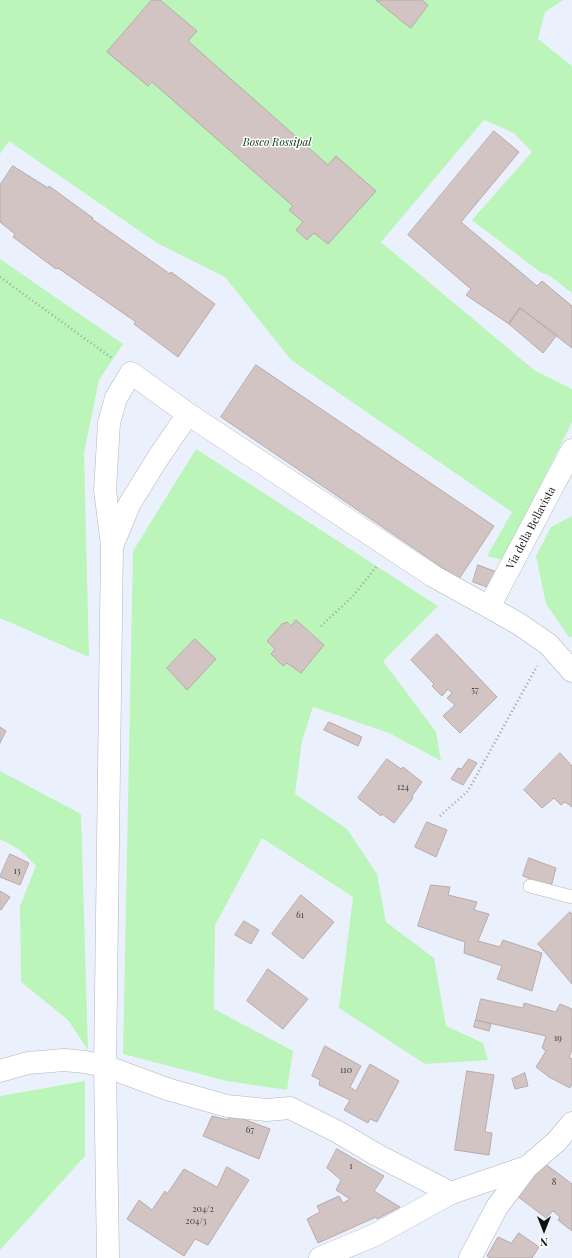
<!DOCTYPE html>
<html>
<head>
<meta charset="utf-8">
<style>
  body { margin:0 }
  #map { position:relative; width:572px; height:1258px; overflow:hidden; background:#ebf1fc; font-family:"Playfair Display",serif }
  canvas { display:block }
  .north { position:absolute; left:524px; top:1210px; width:40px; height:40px; -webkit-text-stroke:3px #fefefe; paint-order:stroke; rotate:180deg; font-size:11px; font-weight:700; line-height:16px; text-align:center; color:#0f1014 }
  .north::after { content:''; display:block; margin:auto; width:14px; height:18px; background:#0f1014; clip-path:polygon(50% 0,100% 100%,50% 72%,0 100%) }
</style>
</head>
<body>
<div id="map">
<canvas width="572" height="1258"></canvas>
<div class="north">N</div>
</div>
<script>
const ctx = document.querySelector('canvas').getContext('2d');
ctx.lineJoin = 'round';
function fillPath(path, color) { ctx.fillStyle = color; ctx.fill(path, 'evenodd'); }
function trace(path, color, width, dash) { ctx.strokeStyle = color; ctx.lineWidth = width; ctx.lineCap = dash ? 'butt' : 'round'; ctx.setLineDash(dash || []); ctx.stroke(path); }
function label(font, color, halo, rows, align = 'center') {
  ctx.font = font + ' "Playfair Display",serif'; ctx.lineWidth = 3; ctx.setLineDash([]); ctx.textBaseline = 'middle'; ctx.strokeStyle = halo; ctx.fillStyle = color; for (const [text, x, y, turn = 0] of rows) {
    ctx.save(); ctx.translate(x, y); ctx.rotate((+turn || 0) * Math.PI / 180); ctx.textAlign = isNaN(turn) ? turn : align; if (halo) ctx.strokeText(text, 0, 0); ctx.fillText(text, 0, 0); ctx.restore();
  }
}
const green = new Path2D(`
  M0,0H563L545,12L538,39L572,66V293L550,276L540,272L472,220L532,152L514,133L484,120L381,242L534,370L572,389V422L503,560L487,556L512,512L291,360L225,277L157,243L9,141L0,154Z
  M0,259L123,344L99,380L84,453L89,657L0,618Z
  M196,449L438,606L383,661L436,732L441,761L389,733L313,707L302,741L295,794L347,829L377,874L386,922L434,958L446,1026L483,1043L488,1060L425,1064L339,1008L353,897L262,838L215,925L214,1009L293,1051L287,1090L227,1081L123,1054L133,551Z
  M572,516V637H569L546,604L536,556L551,527Z
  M0,771L81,814L88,1050L68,1020L21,982L20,906L36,866L20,850L0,839Z
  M85,1081V1156L0,1250V1096Z`);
const building = new Path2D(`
  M152,0H160L197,31L188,41L328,165L336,156L376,191L328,244L314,233L307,240L296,230L303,222L289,210L293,206L152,82L148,86L107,52Z
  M376,0H422L428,5L411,28Z
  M494,131L519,152L461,222L537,286L542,281L572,306V348L520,308L509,324L466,295L471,289L408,235Z
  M13,166L48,188L49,186L93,218L92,219L170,274L171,272L215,304L178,357L134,324L136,322L58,268L56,269L13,237L15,234L0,222V185Z
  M520,308L557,335L543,353L509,324Z
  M256,365L494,526L459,579L221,417Z
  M478,565L497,572L490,588L473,582Z
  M296,620L324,645L301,673L287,663L283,666L271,654L275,649L267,641L282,624L287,622L291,626Z
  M437,634L497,697L460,733L443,716L455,705L447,698L452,693L448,689L442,696L432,686L434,684L411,660Z
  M195,639L216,659L187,690L167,668Z
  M329,722L362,737L358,746L324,730Z
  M0,727L6,731L0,743Z
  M560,753L572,766V807L565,802L561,805L554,798L542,808L524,790Z
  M387,759L401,769L403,767L422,782L412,796L413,798L394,823L382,814L381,816L358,798Z
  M469,759L477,763L463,785L451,779L458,768L461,769Z
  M427,822L447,830L436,857L415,847Z
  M10,854L29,863L20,885L0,877Z
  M529,858L556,868L551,887L523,876Z
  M431,885L450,887L448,895L477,902L474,910L489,914L478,941L500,947L503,940L542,953L532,991L497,979L502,966L464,953L465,942L418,926Z
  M0,891L10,897L1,910L0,909Z
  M301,895L334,922L303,959L272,934Z
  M570,912L572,914V984L538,944Z
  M244,921L259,930L251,944L235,935Z
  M268,969L308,999L283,1029L247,1001Z
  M481,999L523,1008L524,1003L556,1012L560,1004L572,1009V1050L569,1057L572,1059V1084L570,1088L549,1077L536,1067L546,1051L542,1048L546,1036L476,1020Z
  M476,1020L491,1024L489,1031L474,1027Z
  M325,1046L361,1066L350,1087L356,1091L370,1064L399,1081L377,1122L370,1119L368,1123L344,1110L350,1100L319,1085L320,1080L312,1076Z
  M467,1071L494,1075L485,1132L492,1133L489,1155L455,1150Z
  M525,1073L528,1086L515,1089L512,1079Z
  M230,1114L270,1129L259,1159L203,1136L212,1116L228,1120Z
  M337,1149L384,1176L374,1191L400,1207L377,1219L376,1217L318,1243L307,1219L320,1212L317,1206L339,1196L343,1203L350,1199L336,1190L341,1180L327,1168Z
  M544,1163L572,1184V1231L558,1220L560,1217L553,1211L546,1218L517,1196Z
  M227,1167L249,1180L208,1245L195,1239L184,1256L127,1219L139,1200L152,1210L165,1191L167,1194L184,1169L217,1187Z
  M519,1233L539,1247L532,1258H490L487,1256L498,1237L511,1243Z`);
const path = new Path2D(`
  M0,277L113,359
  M321,626L353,596L377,566
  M440,816L468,791L537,666`);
const service = new Path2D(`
  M530,886L572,897`);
const minor = new Path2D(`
  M113,544L130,503L158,458L188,414
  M0,1071L28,1063L64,1060L85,1062L105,1066L167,1089L227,1106L267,1110L290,1108L338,1132L377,1155L451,1193
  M108,1258L105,1066L112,545L105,490L109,423L116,398L131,373L188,414L433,576L489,607
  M470,1258L497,1207L527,1167`);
const tertiary = new Path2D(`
  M572,450L489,607L519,624L548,644L572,671
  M320,1258L375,1235L451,1193L527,1167L556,1142L572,1123`);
const numberNames = [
  ["57",475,690],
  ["124",403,787],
  ["13",17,871],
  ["61",300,915],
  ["19",558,1038],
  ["110",346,1070],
  ["67",250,1130],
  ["1",351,1166],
  ["8",554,1182],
  ["204/2",203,1209],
  ["204/3",196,1221]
];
const parkNames = [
  ["Bosco Rossipal",277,143]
];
const streetNames = [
  ["Via della Bellavista",531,528,-62]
];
fillPath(green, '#bbf5ba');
fillPath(building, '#d2c4c3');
trace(building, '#b7aaa9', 1);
trace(service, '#afb4be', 14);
trace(minor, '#afb4be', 23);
trace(tertiary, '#afb4be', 23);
trace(path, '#9fa3ac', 2.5, [1, 3]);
trace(service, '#fff', 13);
trace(minor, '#fff', 22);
trace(tertiary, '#fff', 22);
label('9px', '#403d40', null, numberNames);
label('italic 11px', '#06340b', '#fefefe', parkNames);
label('11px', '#0f1014', '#fefefe', streetNames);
</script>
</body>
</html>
